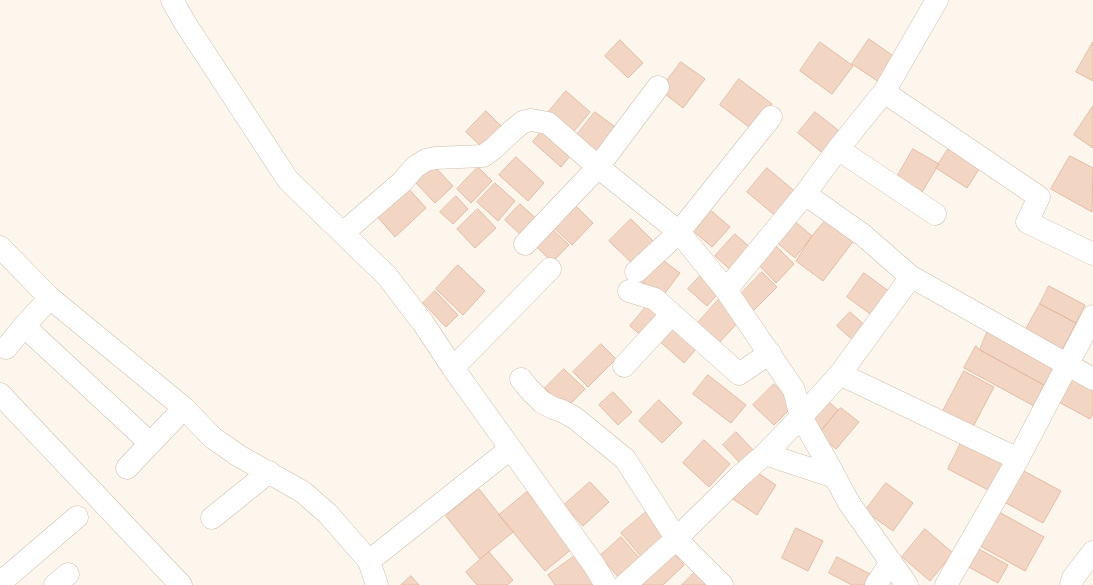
<!DOCTYPE html>
<html>
<head>
<meta charset="utf-8">
<style>
  body { margin:0 }
  canvas { display:block; background:#fdf6ec }
</style>
</head>
<body>
<canvas width="1093" height="585"></canvas>
<script>
const ctx = document.querySelector('canvas').getContext('2d');
ctx.lineJoin = 'round';
function fillPath(path, color) { ctx.fillStyle = color; ctx.fill(path, 'evenodd'); }
function trace(path, color, width, dash) { ctx.strokeStyle = color; ctx.lineWidth = width; ctx.lineCap = dash ? 'butt' : 'round'; ctx.setLineDash(dash || []); ctx.stroke(path); }
const building = new Path2D(`
  M869,39L899,60L882,84L852,64Z
  M620,40L643,63L628,78L605,56Z
  M820,42L853,66L832,94L800,71Z
  M1093,42V81L1076,72Z
  M681,62L705,79L683,108L660,90Z
  M739,79L772,104L753,130L720,105Z
  M566,91L590,112L570,136L546,115Z
  M1093,106V148L1074,135Z
  M486,111L507,132L487,152L466,132Z
  M595,112L618,129L599,154L576,136Z
  M815,112L843,134L825,155L798,133Z
  M548,123L573,152L561,167L533,142Z
  M952,143L983,163L967,188L936,168Z
  M913,149L939,164L922,192L897,177Z
  M1070,156L1093,168L1092,212L1051,189Z
  M516,157L544,183L528,201L499,175Z
  M433,165L453,186L435,203L415,182Z
  M478,167L492,181L471,203L457,189Z
  M767,168L798,194L778,218L747,192Z
  M495,183L515,201L498,221L477,202Z
  M407,187L426,208L395,237L376,215Z
  M456,196L468,209L453,224L440,212Z
  M571,201L593,223L572,245L549,223Z
  M520,204L540,222L525,239L505,220Z
  M708,208L730,227L712,247L690,228Z
  M478,209L496,228L475,248L457,229Z
  M631,219L658,246L637,268L609,241Z
  M792,219L812,236L795,258L774,240Z
  M825,221L855,239L823,281L796,261L812,236Z
  M548,225L569,245L552,262L532,242Z
  M735,234L753,250L733,272L715,256Z
  M774,244L794,264L776,283L756,262Z
  M656,255L680,273L662,297L637,278Z
  M458,265L485,291L463,315L436,289Z
  M704,272L722,289L707,306L688,289Z
  M762,272L777,287L753,311L739,296Z
  M864,273L890,292L873,316L847,297Z
  M1049,286L1085,305L1076,323L1040,304Z
  M435,291L458,315L446,327L423,303Z
  M720,298L742,318L717,345L696,325Z
  M650,302L662,313L643,337L630,326Z
  M1040,304L1076,323L1062,350L1025,331Z
  M850,312L869,329L856,343L837,326Z
  M672,317L701,343L684,363L655,337Z
  M990,325L1057,363L1044,385L980,350Z
  M601,344L616,359L588,387L573,372Z
  M976,346L980,350L1044,385L1034,406L964,368Z
  M564,369L585,389L566,408L545,388Z
  M964,371L994,387L973,427L943,411Z
  M1070,371L1093,383V414L1090,419L1055,400Z
  M708,375L746,405L731,423L693,394Z
  M774,384L794,405L774,425L753,405Z
  M613,392L632,412L618,425L599,405Z
  M659,400L682,423L662,443L639,421Z
  M828,401L838,410L821,431L810,422Z
  M841,408L859,422L836,449L818,434L838,410Z
  M736,432L758,455L745,468L723,445Z
  M964,437L1009,459L992,492L948,469Z
  M704,440L730,464L709,487L683,463Z
  M752,469L776,485L757,515L727,495Z
  M1024,471L1061,491L1043,523L1006,503Z
  M590,482L609,502L583,526L564,505Z
  M886,483L913,503L893,531L865,511Z
  M479,489L513,532L480,559L446,516Z
  M527,492L573,548L545,571L499,515Z
  M651,508L674,535L644,560L621,533Z
  M999,512L1044,537L1025,571L980,546Z
  M796,528L823,541L808,571L782,558Z
  M925,529L953,553L930,581L902,557Z
  M621,537L642,561L621,580L600,556Z
  M975,547L1008,565L998,583L965,565Z
  M669,548L684,565L663,585H637Z
  M489,552L513,580L507,585H477L466,572Z
  M579,553L601,585H555L548,575Z
  M837,557L872,575L867,585H852L829,573Z
  M699,568L716,585H682Z
  M411,576L419,585H401Z`);
const minor = new Path2D(`
  M172,0L185,23L288,180L387,276L423,323L453,368L594,565L606,585
  M884,92L1039,197L1027,222L1093,254
  M838,149L935,214
  M343,233L402,182L415,167L426,160L435,158L483,156L493,149L513,130L523,122L531,120L548,123L598,167L679,232L726,290L794,390L801,417L827,462L849,503L907,585
  M525,244L598,167L658,87
  M0,247L50,298L184,408L213,438L239,456L303,492L328,514L369,561L377,585
  M636,272L679,232L771,117
  M910,276L1093,379
  M726,290L805,194L838,149L884,92L937,0
  M629,291L655,299L739,374L770,353
  M24,326L150,443
  M6,348L24,326L50,298
  M624,366L672,314
  M453,368L550,269
  M840,374L1018,459
  M521,379L528,388L542,402L553,408L562,411L575,418L625,459L674,535L676,539L722,585
  M0,394L181,585
  M765,454L835,477
  M127,468L184,408
  M212,518L269,472
  M369,561L510,449
  M0,583L77,517
  M55,585L68,574
  M625,585L676,539L739,477L765,454L801,417L840,374L905,285L910,276L863,235L805,194
  M876,585L891,562
  M946,585L1018,459L1093,316
  M1071,585L1073,578L1093,552`);
fillPath(building, '#f3d5c3');
trace(building, '#e6bba3', 1);
trace(minor, '#d1beb0', 23);
trace(minor, '#fff', 22);
</script>
</body>
</html>
